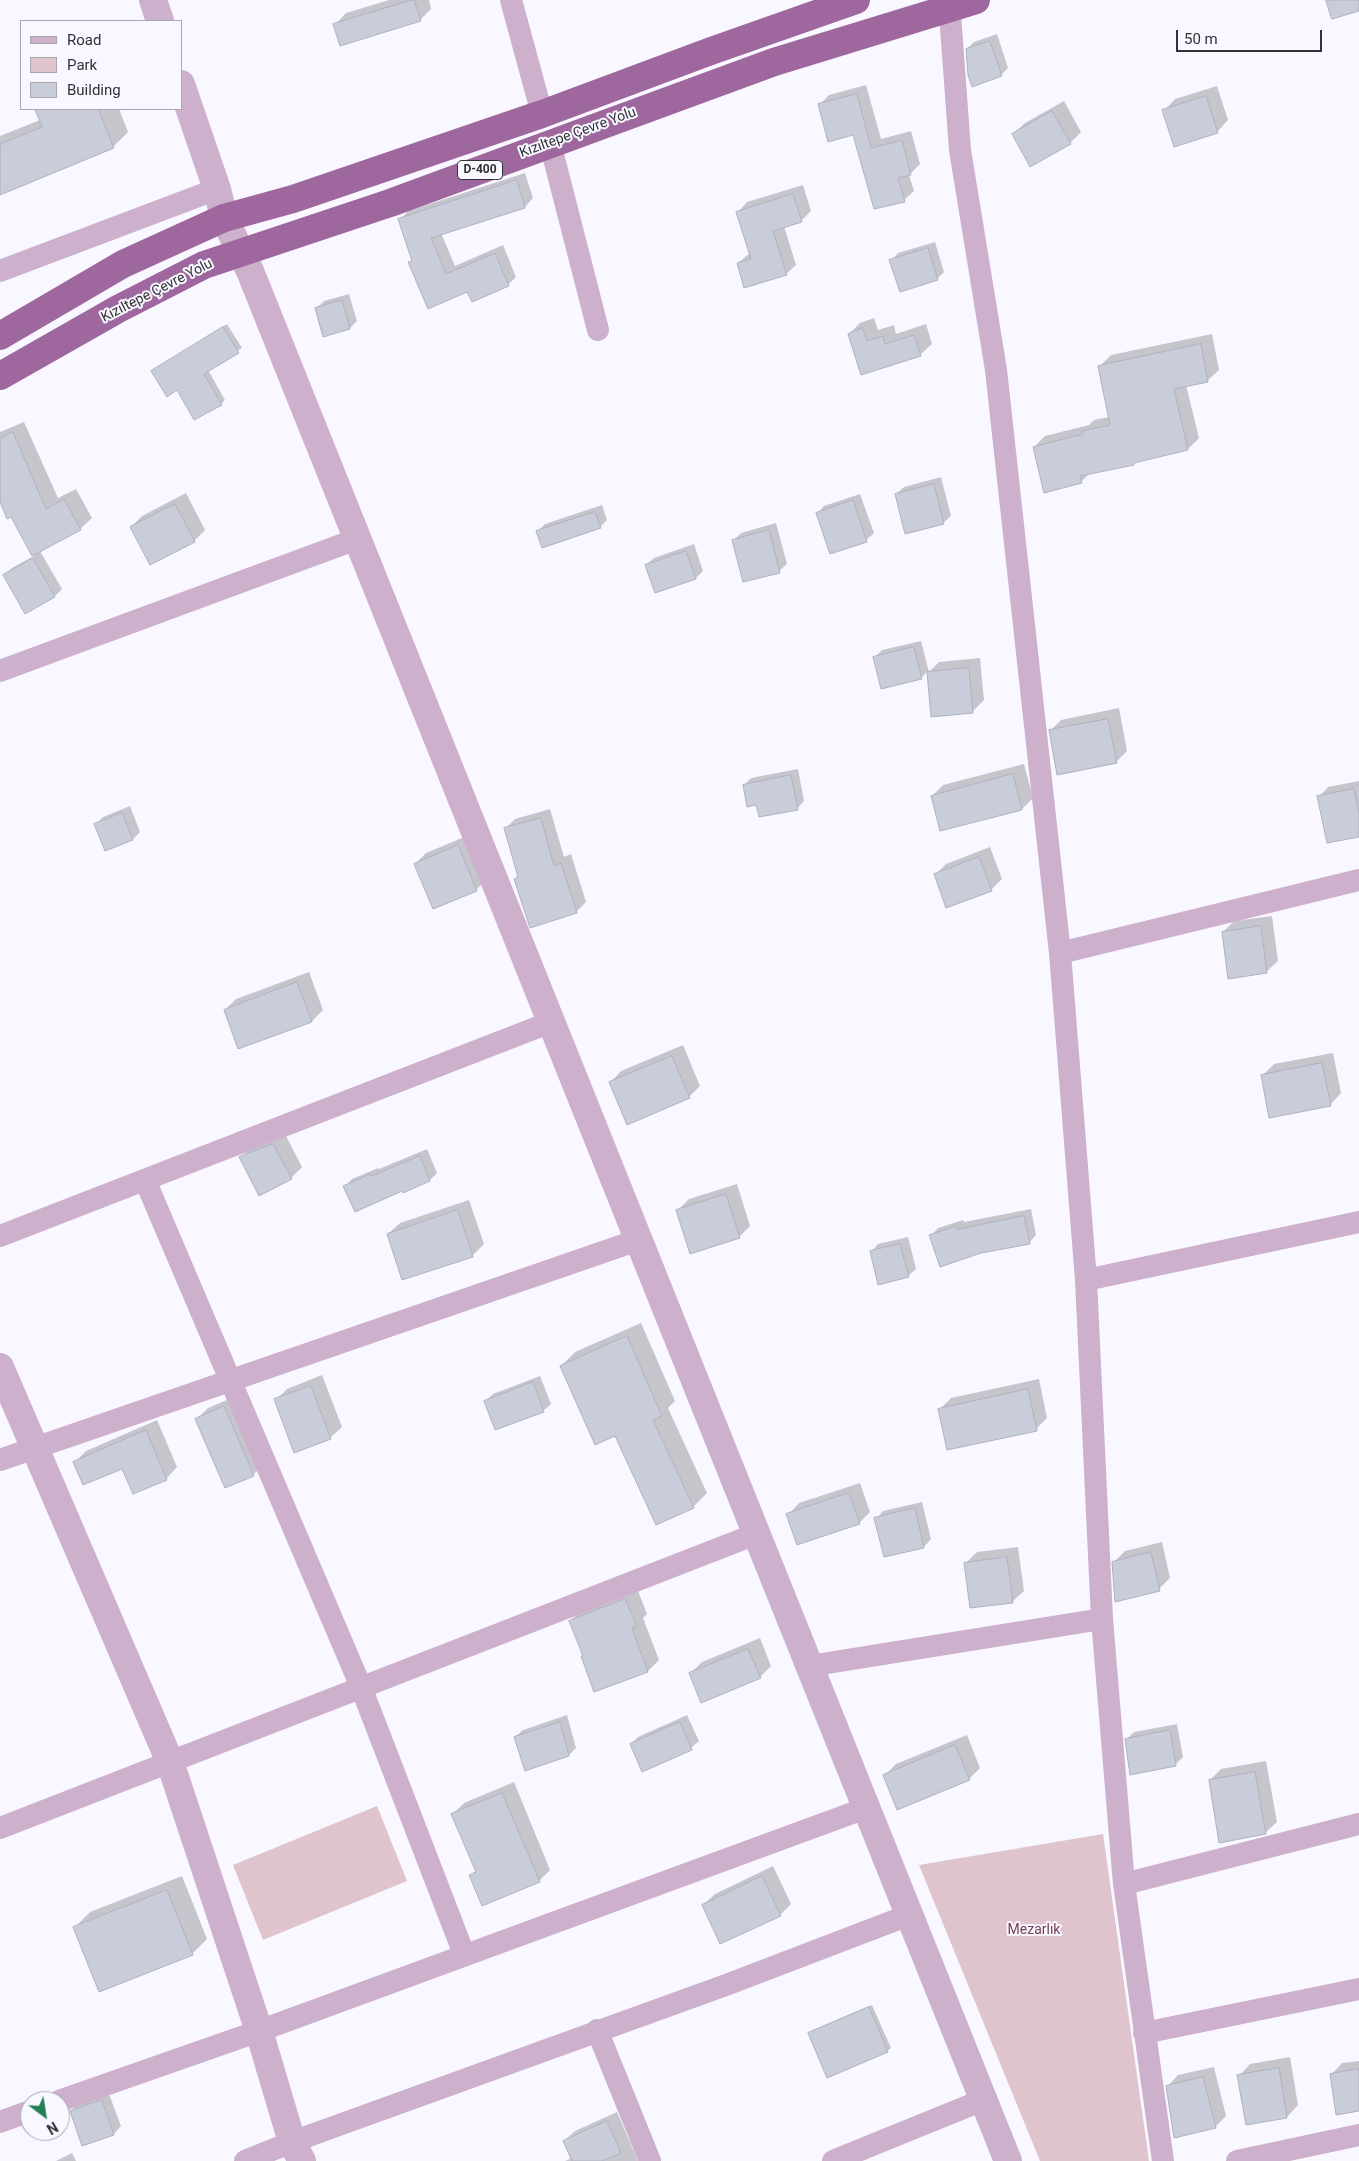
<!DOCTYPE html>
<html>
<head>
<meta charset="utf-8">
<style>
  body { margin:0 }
  #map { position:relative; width:1359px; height:2161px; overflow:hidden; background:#f9f7ff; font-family:Roboto,sans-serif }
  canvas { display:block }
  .legend { position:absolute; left:20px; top:20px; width:162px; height:90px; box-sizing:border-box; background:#f9f7ff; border:1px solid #a9a8af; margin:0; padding:6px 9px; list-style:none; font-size:15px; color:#323136 }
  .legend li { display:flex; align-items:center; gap:10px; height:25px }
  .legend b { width:25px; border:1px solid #a9a8af }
  .north { position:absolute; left:20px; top:2091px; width:50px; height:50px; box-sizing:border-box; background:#f9f7ff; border:1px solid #a9a8af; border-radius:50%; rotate:149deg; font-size:14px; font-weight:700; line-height:20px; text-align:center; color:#323136 }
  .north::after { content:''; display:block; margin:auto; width:18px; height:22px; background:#247f55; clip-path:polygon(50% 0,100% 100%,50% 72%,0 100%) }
  .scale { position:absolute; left:1176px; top:30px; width:146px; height:22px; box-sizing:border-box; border:2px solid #323136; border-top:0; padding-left:6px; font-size:15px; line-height:18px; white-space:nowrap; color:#323136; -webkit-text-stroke:4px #f9f7ff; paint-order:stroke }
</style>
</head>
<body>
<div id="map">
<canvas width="1359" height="2161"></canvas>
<ul class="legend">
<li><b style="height:6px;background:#cdb0cc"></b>Road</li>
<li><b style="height:14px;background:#dfc4cd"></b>Park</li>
<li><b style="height:14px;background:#c9cdda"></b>Building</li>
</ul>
<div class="north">N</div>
<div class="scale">50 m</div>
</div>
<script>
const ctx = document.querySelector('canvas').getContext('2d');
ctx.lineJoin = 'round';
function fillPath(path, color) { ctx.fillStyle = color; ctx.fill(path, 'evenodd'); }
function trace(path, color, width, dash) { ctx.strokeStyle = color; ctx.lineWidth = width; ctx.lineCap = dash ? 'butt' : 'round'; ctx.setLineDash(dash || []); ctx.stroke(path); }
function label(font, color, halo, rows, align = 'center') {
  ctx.font = font + ' Roboto,sans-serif'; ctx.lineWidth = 4; ctx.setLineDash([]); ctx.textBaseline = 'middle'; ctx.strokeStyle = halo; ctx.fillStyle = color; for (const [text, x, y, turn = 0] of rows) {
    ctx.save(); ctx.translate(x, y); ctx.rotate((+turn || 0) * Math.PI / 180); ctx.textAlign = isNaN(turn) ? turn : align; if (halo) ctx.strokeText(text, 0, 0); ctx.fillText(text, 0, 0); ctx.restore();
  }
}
const green = new Path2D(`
  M377,1806L407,1881L263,1940L233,1865Z
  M1103,1834L1149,2161H1040L919,1865Z`);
const shadow = new Path2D(`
  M389,0H429L431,9L420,20L335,25L346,13Z
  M997,34L1008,68L1001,75L967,49L974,42Z
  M866,85L881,139L911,131L920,164L909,175L914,191L904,200L854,134L819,105L829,95Z
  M1217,86L1228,120L1217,132L1164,111L1175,99Z
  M1064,101L1081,132L1070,143L1013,134L1025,123Z
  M36,109H119L128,132L113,147L0,194V136L40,120Z
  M525,173L533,198L525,207L441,233L455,266L503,245L516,277L508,285L468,291L409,263L413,259L400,220L408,211Z
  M803,185L811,211L801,221L784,226L796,265L786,274L738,263L750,253L738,212L747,202Z
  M935,242L944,272L937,279L891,261L898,253Z
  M349,294L357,321L350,328L316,309L324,301Z
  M874,318L878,330L894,325L896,334L926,324L932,344L920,355L862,373L849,334L860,323Z
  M227,324L242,348L208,370L225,400L221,404L178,388L152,371Z
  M1212,334L1219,370L1207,381L1186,385L1199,438L1188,449L1136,462L1134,464L1091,472L1081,482L1034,447L1045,436L1089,425L1094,420L1109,417L1100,366L1111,355Z
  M24,422L58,498L76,489L92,518L80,529L40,551L62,589L55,596L4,575L12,568L34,556L12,516L0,499V432Z
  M941,477L951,516L943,523L896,494L904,487Z
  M186,493L205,530L194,541L131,527L142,516Z
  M860,494L874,533L866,540L817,514L824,506Z
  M602,505L607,520L600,527L538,531L545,524Z
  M776,523L787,564L779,571L734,540L741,533Z
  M694,544L703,571L696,578L646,565L654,558Z
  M921,641L929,672L939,662L980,658L984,700L973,711L932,715L928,671L921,678L875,657L882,650Z
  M1119,708L1127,751L1116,762L1050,731L1061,720Z
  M1024,764L1033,798L1022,809L932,796L943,785Z
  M798,769L804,801L797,809L757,803L744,785L751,778Z
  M1359,781V835L1319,797L1328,787Z
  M130,806L140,832L133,839L106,850L96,824L103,817Z
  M550,809L564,857L571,854L586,902L576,912L515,879L519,875L505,829L515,819Z
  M469,835L488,878L476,890L433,908L415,864L426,853Z
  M990,847L1002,879L991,890L935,875L946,864Z
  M1272,916L1278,961L1266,972L1223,932L1234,921Z
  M309,972L323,1010L312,1021L225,1010L236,999Z
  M683,1045L700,1086L689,1097L610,1083L621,1071Z
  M1333,1053L1341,1093L1330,1105L1262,1076L1274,1064Z
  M285,1134L302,1167L291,1178L240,1158L251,1147Z
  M427,1149L437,1173L430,1180L404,1191L403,1189L345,1187L352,1179L378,1168L379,1169Z
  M737,1184L750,1226L739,1237L678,1210L689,1199Z
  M469,1200L484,1244L472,1256L388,1234L400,1223Z
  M1031,1209L1036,1235L1029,1243L931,1236L938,1228L963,1220L964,1222Z
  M908,1237L916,1269L908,1276L871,1252L878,1244Z
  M641,1323L675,1401L668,1408L707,1493L693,1507L657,1523L616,1435L561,1366L575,1352Z
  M322,1375L342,1427L330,1438L276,1400L287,1389Z
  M540,1376L551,1404L543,1411L486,1401L493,1394Z
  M1039,1379L1047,1418L1036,1429L939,1410L951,1398Z
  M236,1396L264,1464L253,1475L197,1419L208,1408Z
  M157,1420L177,1467L166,1479L123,1467L75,1462L86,1451Z
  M860,1483L870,1512L859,1523L788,1515L799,1503Z
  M922,1502L931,1539L924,1547L876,1519L883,1511Z
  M1162,1542L1170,1578L1159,1589L1114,1562L1125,1551Z
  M1018,1547L1024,1591L1012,1602L966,1563L977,1552Z
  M637,1588L647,1614L643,1618L659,1660L648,1671L595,1691L582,1657L584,1655L570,1621L582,1610Z
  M760,1638L771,1666L760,1677L690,1674L702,1662Z
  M567,1715L576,1748L569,1755L515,1737L523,1730Z
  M687,1715L699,1741L691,1748L631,1744L638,1737Z
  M1177,1724L1183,1757L1176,1764L1131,1773L1126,1740L1134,1732Z
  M967,1735L980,1768L969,1779L885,1775L896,1764Z
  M1266,1761L1277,1822L1265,1833L1210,1780L1221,1769Z
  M514,1782L550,1870L539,1881L470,1876L476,1870L453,1814L464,1803Z
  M773,1866L791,1904L780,1915L703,1905L715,1894Z
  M182,1876L207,1939L192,1954L75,1927L90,1912Z
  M872,2005L891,2048L887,2051L810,2034L813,2030Z
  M1290,2057L1298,2105L1287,2117L1247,2124L1239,2076L1250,2064Z
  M1359,2061V2110L1331,2075L1342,2063Z
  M1214,2067L1226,2116L1215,2127L1167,2087L1178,2075Z
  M109,2094L121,2126L114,2134L83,2144L71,2111L78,2104Z
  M617,2112L638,2161H565L572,2158L564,2141L575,2131Z
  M72,2153L76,2161H56Z`);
const building = new Path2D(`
  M412,0H414L421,21L340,46L333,24Z
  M1326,0H1359V11L1332,19Z
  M990,41L1002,76L972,87L968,75L966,49Z
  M857,94L871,148L902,140L911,175L898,178L905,202L874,209L853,135L828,142L818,104Z
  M1206,96L1218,133L1174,147L1162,110Z
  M35,109H98L114,148L0,195V144L42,127Z
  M1052,111L1071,144L1030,167L1012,134Z
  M517,180L525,208L431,238L446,274L495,253L509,286L472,302L467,292L428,309L408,262L412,261L398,219Z
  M793,194L802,222L773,231L787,275L744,288L737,263L751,259L736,212Z
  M928,248L938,280L900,292L889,260Z
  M342,300L350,329L323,337L315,308Z
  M223,327L239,353L204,374L222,405L194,420L177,390L167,397L151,371Z
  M863,328L867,341L883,336L885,344L914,335L921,356L861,375L848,334Z
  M1201,344L1208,382L1174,389L1188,450L1134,463V465L1080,476L1082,483L1044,493L1033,447L1083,434L1082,431L1110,425L1098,366Z
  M13,432L46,509L64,499L81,530L32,556L11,517L7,519L0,502V438Z
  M934,484L944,524L905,534L895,494Z
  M853,500L867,542L830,554L816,513Z
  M175,504L195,542L150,565L130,527Z
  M595,512L601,528L542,548L536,531Z
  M769,530L780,573L743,582L732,540Z
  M686,551L696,579L655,593L645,565Z
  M33,558L55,597L25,614L3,575Z
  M914,647L922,679L881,689L873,657Z
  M969,668L973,713L931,717L927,672Z
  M1108,719L1117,763L1057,775L1049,730Z
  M1013,774L1022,810L940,831L931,796Z
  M791,775L798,810L759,817L756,805L747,807L743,785Z
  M1354,789L1359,812V837L1327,843L1317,796Z
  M122,813L133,840L105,851L94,824Z
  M541,818L554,866L561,863L577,913L530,928L514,879L518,877L504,828Z
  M458,845L477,891L433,909L414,864Z
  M979,857L992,891L946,908L934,874Z
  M1261,926L1267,973L1228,979L1222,932Z
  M297,982L312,1022L238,1049L224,1010Z
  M672,1056L690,1098L627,1125L609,1082Z
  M1322,1063L1331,1106L1269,1118L1261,1075Z
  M273,1144L292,1179L259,1196L239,1157Z
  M420,1156L430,1181L403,1193L402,1191L355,1212L343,1186L370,1174L371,1176Z
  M726,1194L740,1238L690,1254L676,1210Z
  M458,1210L473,1257L402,1280L387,1234Z
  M1024,1216L1030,1244L981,1253L940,1267L929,1235L956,1226L957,1229Z
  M900,1244L909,1277L878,1285L870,1251Z
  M627,1336L662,1416L653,1420L694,1508L656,1525L615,1436L595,1445L560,1366Z
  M533,1382L544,1412L495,1430L484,1401Z
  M311,1386L331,1439L294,1453L274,1399Z
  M1028,1389L1037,1431L947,1450L938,1409Z
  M224,1406L254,1476L225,1488L195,1419Z
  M146,1430L167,1480L133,1494L122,1469L83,1485L73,1462Z
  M849,1493L860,1524L797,1545L786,1514Z
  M915,1508L924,1548L884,1557L874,1518Z
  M1151,1552L1160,1591L1115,1602L1112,1562Z
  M1007,1557L1013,1603L970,1608L964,1563Z
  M625,1599L637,1626L632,1628L648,1672L594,1692L581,1656H583L569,1621Z
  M748,1649L761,1678L701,1703L689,1673Z
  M560,1722L569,1756L525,1771L514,1737Z
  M680,1722L692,1750L642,1772L630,1744Z
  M1170,1730L1176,1766L1130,1775L1125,1739Z
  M955,1745L970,1780L897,1810L883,1775Z
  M1255,1772L1266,1834L1219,1843L1209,1780Z
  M502,1793L540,1882L482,1906L469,1875L476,1872L451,1814Z
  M762,1876L781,1916L720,1944L702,1905Z
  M167,1890L193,1955L99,1992L73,1927Z
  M869,2007L888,2052L827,2078L808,2033Z
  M1279,2068L1287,2118L1246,2125L1237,2075Z
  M1359,2069V2111L1336,2115L1330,2074Z
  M1203,2077L1216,2128L1174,2138L1166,2086Z
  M102,2100L114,2135L82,2146L70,2111Z
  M607,2121L621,2153L602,2161H572L563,2141Z`);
const minor = new Path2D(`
  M511,0L542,114
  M949,0L960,150L996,370L1060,953L1086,1280L1102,1619L1124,1884L1163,2161
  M550,143L598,330
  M0,271L217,189
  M0,671L357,539
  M1060,953L1359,880
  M145,1180L361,1687L464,1954
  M0,1236L551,1022
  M1086,1280L1359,1222
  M0,1460L638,1240
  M809,1666L1102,1619
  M0,1828L756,1534
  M1124,1884L1359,1824
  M597,2030L650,2161
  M1144,2033L1359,1989
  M59,2101L259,2031L866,1808
  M0,2122L30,2111
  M245,2161L292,2142L726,1985L909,1915
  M833,2161L983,2100
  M1237,2161L1359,2135`);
const tertiary = new Path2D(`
  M153,0L160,21
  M181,84L217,189L224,218L250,271L1008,2161
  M0,1367L170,1762L259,2031L292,2142L302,2161`);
const trunk = new Path2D(`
  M0,336L123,264L224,218L293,199L542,114L711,51L856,0
  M0,376L118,309L204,265L390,203L774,62L976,0`);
const shields = [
  [480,170,45]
];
const shieldNames = [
  ["D-400",480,170]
];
const streetNames = [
  ["Kızıltepe Çevre Yolu",578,133,-20],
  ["Kızıltepe Çevre Yolu",157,291,-27]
];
const parkNames = [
  ["Mezarlık",1034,1930]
];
fillPath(green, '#dfc4cd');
fillPath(shadow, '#0003');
fillPath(building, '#c9cdda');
trace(building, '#aeb2bf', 1);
trace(minor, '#cdb0cc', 22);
trace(tertiary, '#cdb0cc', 28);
trace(trunk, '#9e689e', 28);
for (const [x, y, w] of shields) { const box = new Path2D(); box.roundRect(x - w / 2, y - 9.5, w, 19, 4); ctx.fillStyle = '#f9f7ff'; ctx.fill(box); trace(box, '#323136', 1); }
label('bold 12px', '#323136', null, shieldNames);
label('14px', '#323136', '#f9f7ff', streetNames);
label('14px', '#743e54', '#f9f7ff', parkNames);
</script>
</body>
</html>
